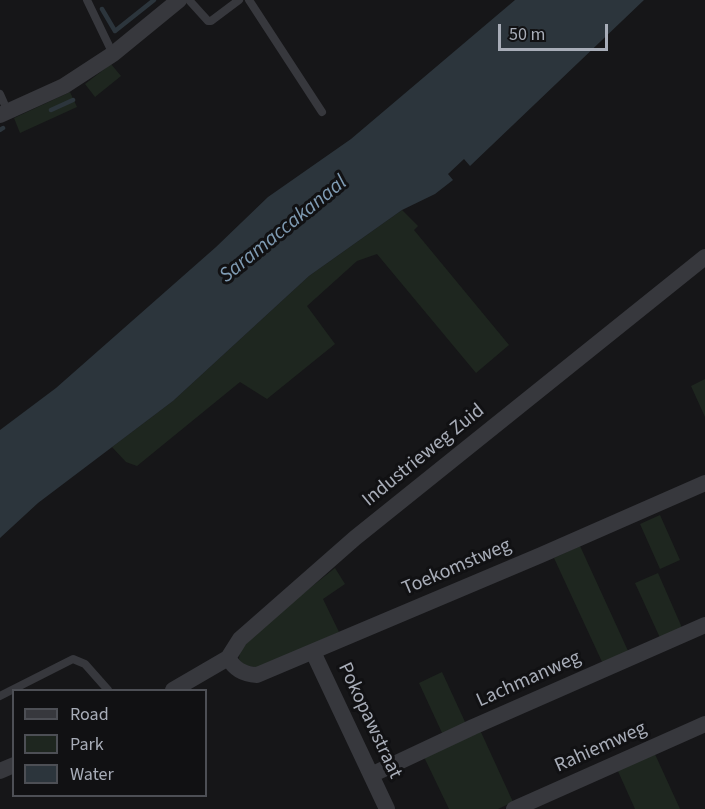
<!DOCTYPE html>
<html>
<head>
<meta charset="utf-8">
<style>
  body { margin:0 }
  #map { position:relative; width:705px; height:809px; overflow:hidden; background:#161618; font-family:"Source Sans 3",sans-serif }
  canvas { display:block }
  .legend { position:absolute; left:12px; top:689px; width:195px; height:108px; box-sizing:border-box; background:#111113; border:2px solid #4d4f55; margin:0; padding:8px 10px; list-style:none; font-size:18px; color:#a8adb8 }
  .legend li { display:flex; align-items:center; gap:12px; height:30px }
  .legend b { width:30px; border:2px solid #4d4f55 }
  .scale { position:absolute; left:498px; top:24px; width:110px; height:27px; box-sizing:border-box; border:3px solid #a8adb8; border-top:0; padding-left:8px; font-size:18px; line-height:21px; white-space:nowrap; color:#a8adb8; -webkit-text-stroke:4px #111113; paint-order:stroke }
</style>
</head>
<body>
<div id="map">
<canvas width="705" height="809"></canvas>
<ul class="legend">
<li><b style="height:8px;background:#37383d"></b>Road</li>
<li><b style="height:16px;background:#1e261f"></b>Park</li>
<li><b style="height:16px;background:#2c353c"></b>Water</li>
</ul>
<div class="scale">50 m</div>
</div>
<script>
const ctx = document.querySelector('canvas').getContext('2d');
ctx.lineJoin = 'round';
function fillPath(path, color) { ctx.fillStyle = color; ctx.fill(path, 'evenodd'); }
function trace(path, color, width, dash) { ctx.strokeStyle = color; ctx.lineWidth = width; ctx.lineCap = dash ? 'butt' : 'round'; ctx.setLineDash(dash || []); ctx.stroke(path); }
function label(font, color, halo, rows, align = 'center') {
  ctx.font = font + ' "Source Sans 3",sans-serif'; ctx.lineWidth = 6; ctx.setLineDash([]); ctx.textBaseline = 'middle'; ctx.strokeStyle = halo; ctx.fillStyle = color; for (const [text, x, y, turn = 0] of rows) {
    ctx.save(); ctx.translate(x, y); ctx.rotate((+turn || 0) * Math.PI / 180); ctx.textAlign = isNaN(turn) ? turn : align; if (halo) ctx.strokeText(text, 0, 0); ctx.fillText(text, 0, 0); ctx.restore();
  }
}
const green = new Path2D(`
  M111,64L121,76L95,97L85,84Z
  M70,92L77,107L20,133L14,118Z
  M402,210L418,226L414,230L509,345L476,373L377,254L357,261L307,306L335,344L267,399L240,382L137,466L126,462L112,447L173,401L309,276Z
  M705,379V417L691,386Z
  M660,515L680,560L660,569L640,524Z
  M580,546L629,653L603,664L554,558Z
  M335,568L345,584L323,599L339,632L260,668L243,665L239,659L240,651L261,627Z
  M658,573L683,630L661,640L635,583Z
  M442,672L466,724L443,735L419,683Z
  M480,730L513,802L498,809H449L424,757Z
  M654,752L680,809H635L617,769Z`);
const water = new Path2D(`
  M515,0H644L470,166L464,159L448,174L453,180L435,194L402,210L309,276L173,401L38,503L0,538V430L56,388L216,247L268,197L351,139Z`);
const stream = new Path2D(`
  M102,9L115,31L154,0
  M51,110L73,100
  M0,130L3,128`);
const service = new Path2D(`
  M87,0L113,54
  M189,0L208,21H211L239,0
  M249,0L322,112
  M0,94L8,112
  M0,696L73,659L85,664L108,690`);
const minor = new Path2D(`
  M0,115L64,86L113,54L179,0
  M313,652L387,809
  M228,658C235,669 242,674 257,675L541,555L705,483
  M173,690L228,658L240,639L355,538L705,257
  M0,771L14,765
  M371,775L473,727L705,625
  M514,809L705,724`);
const streetNames = [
  ["Industrieweg Zuid",424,456,-39],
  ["Toekomstweg",457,568,-23],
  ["Lachmanweg",529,680,-24],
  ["Pokopawstraat",369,721,65],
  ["Rahiemweg",601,748,-24]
];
const waterNames = [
  ["Saramaccakanaal",284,230,-39]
];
fillPath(green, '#1e261f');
fillPath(water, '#2c353c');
trace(stream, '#2c353c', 4.5);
trace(service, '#37383d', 8);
trace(minor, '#37383d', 16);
label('20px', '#a8adb8', '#111113', streetNames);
label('italic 21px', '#7f9bb3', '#111113', waterNames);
</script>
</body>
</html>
